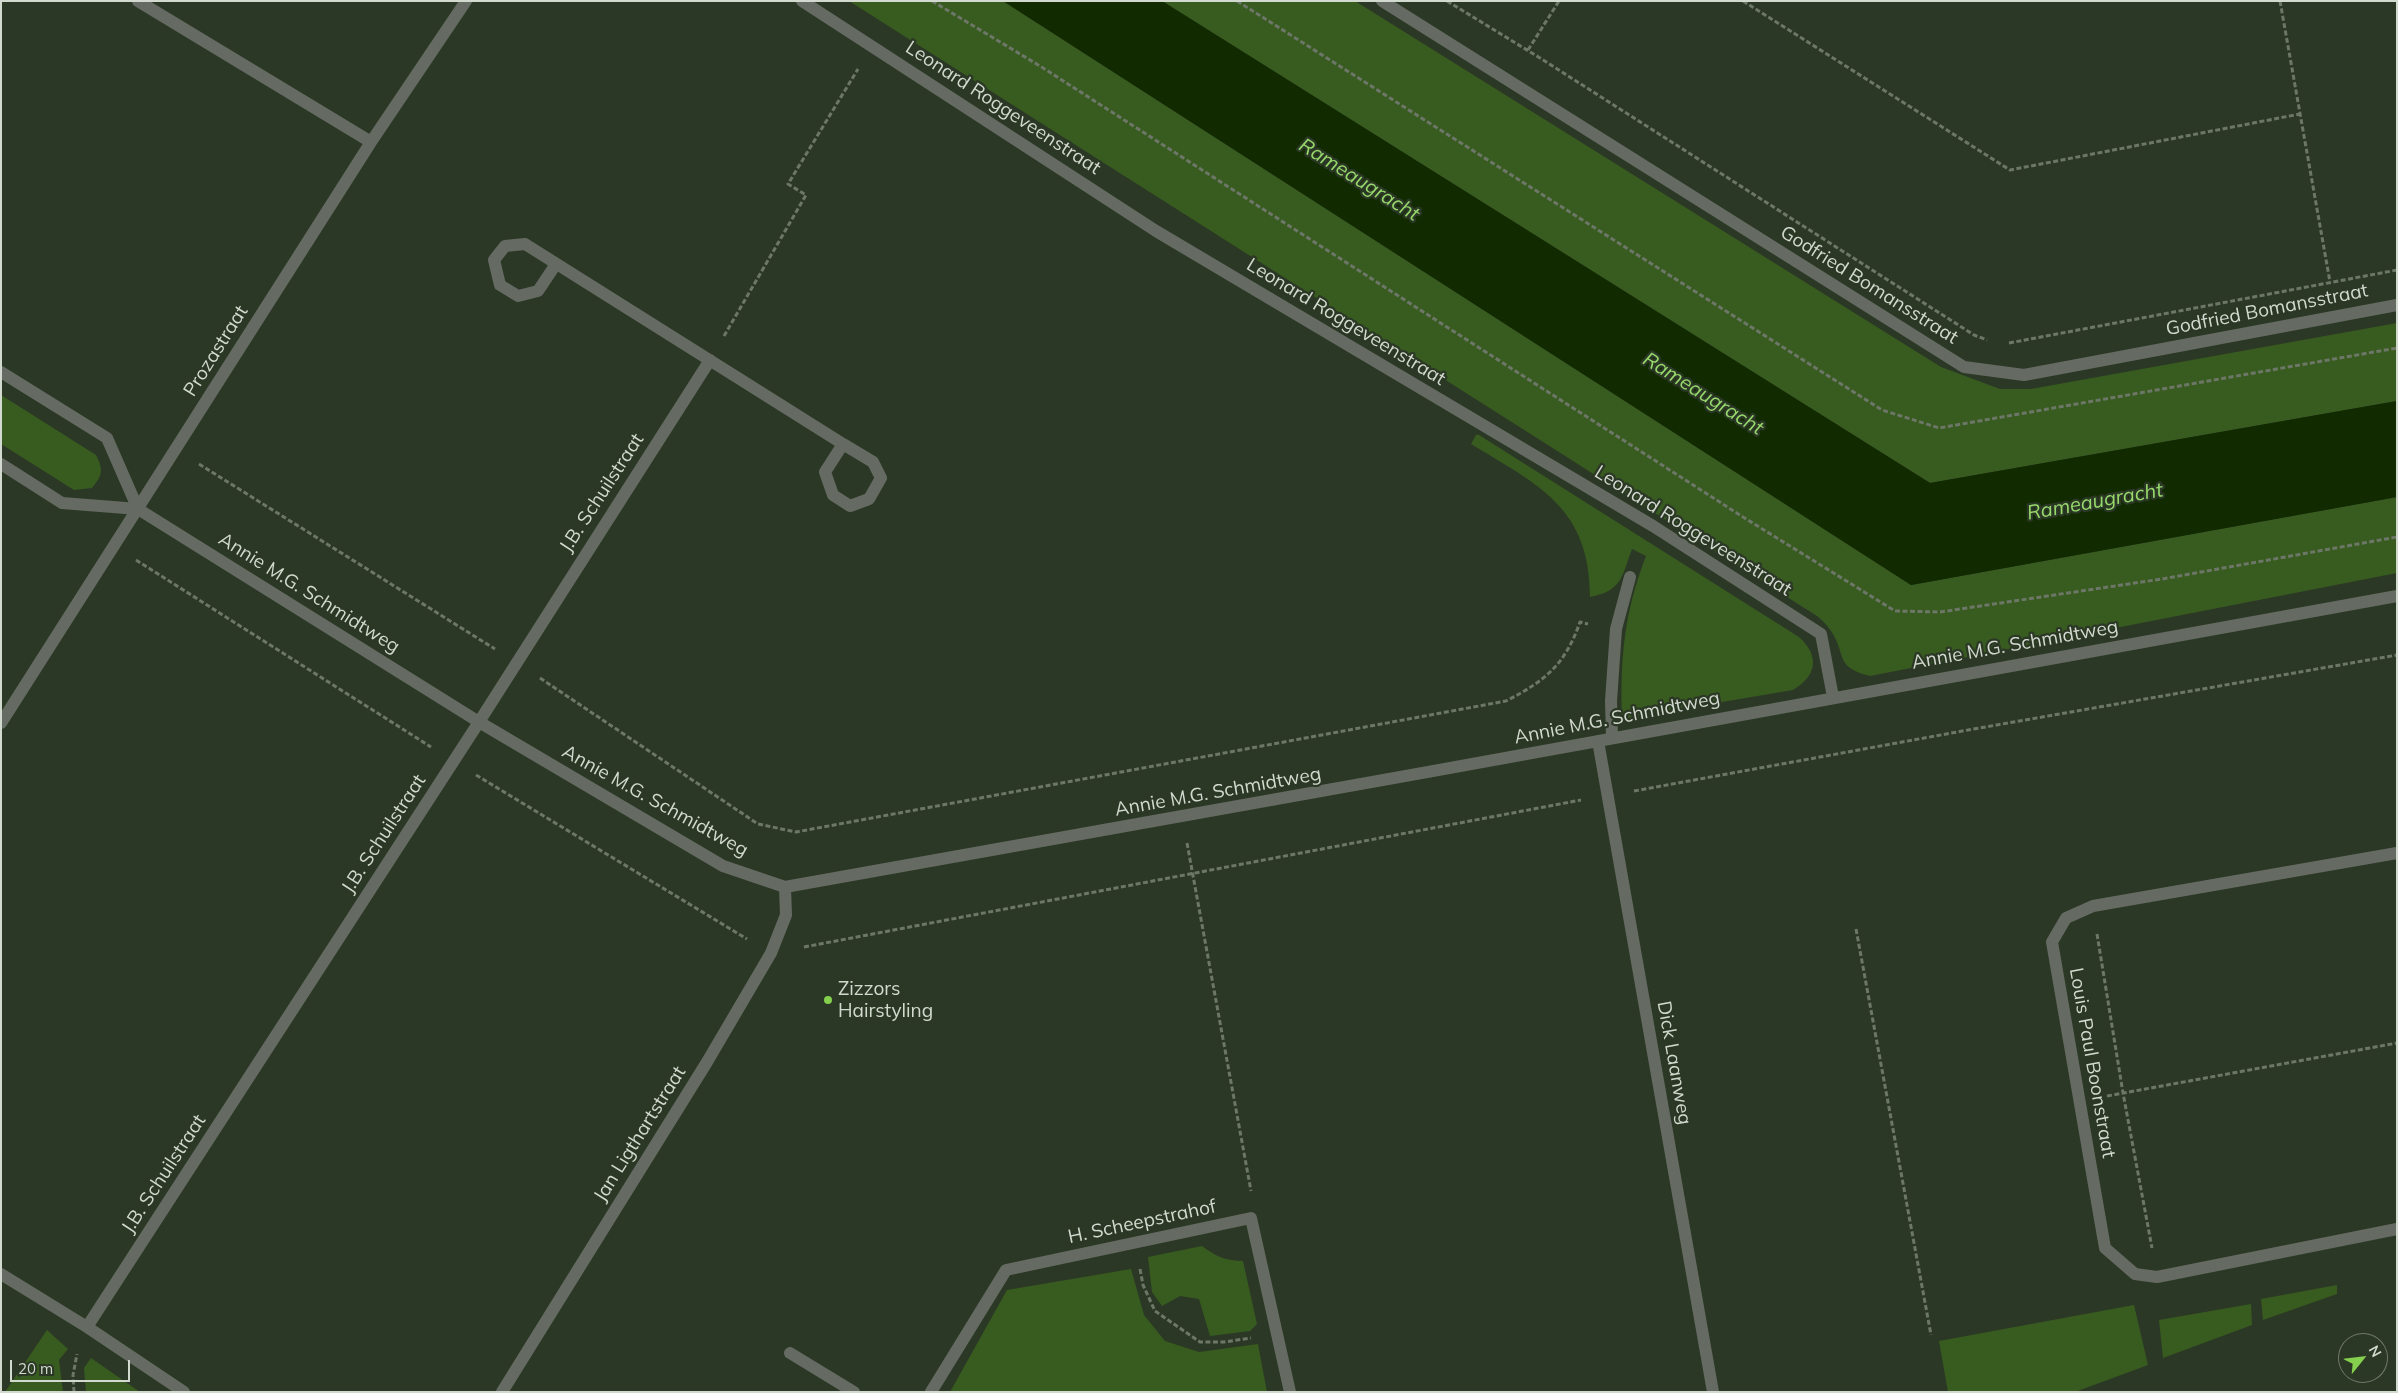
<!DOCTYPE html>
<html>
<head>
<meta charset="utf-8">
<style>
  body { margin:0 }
  #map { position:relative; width:2398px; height:1393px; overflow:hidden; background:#2c3826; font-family:Mulish,sans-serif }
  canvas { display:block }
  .frame { position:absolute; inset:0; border:2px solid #d2d9ce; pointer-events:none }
  .north { position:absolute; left:2338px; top:1333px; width:50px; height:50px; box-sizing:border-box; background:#2c3826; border:1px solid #6e7869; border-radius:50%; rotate:61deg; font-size:14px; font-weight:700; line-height:20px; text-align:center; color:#d2d9ce }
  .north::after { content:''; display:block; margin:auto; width:18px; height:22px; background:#84cf4d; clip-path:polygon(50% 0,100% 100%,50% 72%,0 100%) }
  .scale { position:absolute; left:10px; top:1360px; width:120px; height:22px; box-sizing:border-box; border:2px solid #d2d9ce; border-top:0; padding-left:6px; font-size:15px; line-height:18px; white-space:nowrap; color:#d2d9ce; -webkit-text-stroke:4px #2c3826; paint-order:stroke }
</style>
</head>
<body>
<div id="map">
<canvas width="2398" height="1393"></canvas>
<div class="frame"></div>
<div class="north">N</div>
<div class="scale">20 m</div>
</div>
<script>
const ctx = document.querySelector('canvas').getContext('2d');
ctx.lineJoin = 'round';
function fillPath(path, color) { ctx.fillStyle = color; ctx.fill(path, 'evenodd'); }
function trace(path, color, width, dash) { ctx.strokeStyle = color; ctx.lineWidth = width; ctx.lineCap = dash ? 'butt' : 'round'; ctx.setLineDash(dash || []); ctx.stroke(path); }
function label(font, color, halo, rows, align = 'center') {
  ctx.font = font + ' Mulish,sans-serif'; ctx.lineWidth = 4.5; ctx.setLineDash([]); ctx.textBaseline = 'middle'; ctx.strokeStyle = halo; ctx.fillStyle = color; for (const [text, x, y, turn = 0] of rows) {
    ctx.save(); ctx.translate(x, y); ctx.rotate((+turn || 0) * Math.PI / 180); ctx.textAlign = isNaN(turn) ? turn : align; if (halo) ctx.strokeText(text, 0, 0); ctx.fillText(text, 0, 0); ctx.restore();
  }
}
const green = new Path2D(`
  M849,1H1003L1911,585L2397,497V573L1870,676C1834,667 1847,655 1831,631C1827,625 1822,620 1817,616Z
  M1162,1H1355L1941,367L2000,389H2031L2397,323V401L1930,483Z
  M1,395L96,455C104,470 102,476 92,488L74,490L1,444Z
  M1476,435H1479L1799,637C1820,656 1817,676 1793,690L1622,719C1620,659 1624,613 1646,556L1632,549C1622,576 1622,591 1590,597C1590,507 1538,485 1471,444Z
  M1202,1246C1215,1256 1226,1261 1243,1261L1257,1324L1250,1331L1210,1336L1199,1299L1180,1296L1162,1306L1152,1292L1148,1257Z
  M1131,1269L1144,1315L1165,1341L1199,1352L1258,1344L1267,1392H950L1007,1290Z
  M2337,1285V1294L2263,1320L2261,1299Z
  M2251,1304L2252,1325L2163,1358L2159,1320Z
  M2134,1305L2148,1365L2075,1392H1948L1939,1341Z
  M47,1330L68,1349L59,1360L63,1392H5Z
  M91,1358L140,1392H86L84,1368Z`);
const water = new Path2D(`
  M1003,1H1162L1930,483L2397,401V497L1911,585Z`);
const path = new Path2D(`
  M932,1L1040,66L1743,517L1895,611L1940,612L2162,579L2397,537
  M1237,1L1882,410L1939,428L2397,348
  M1447,1L1540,58L1974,335L1987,340
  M1743,1L2010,170L2300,114
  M2280,1L2330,282
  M1528,50L1559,1
  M724,336L806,195L788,184L858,69
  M2009,343L2397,270
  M199,464L495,649
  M136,560L431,747
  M540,678L758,824L796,832L1506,701C1545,681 1565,665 1580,622L1588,624
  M476,775L747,939
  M1634,791L1968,730L2397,655
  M1187,843L1251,1191
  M1856,929L1931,1335
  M2097,934L2123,1093L2152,1248
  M804,947L1581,800
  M2107,1096L2397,1043
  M1140,1269L1143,1285L1155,1311L1200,1342H1224L1251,1338
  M74,1392L73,1375L77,1354`);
const lane = new Path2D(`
  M790,1353L854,1392`);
const street = new Path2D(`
  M138,1L371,142
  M802,1L1156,231L1653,526L1821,634L1833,697
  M1382,1L1964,367L2024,375L2397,305
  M556,264L538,291L518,296L500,285L494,260L505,246L525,244L843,444L825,472L833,495L850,506L869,499L881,478L873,462L843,444
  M1,372L107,438L138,509
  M1,464L62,503L138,509L479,722L723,866L785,887C1323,793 1859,692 2397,596
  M1,723L371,142L466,1
  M1612,738L1611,701L1616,629L1630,577
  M1598,741L1713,1392
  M2397,853L2093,906L2066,918L2052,942L2105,1248L2135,1274L2157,1277L2397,1229
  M1,1274L87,1327L184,1392
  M87,1327L479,722L710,360
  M502,1392L707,1062L771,953L786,915L785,887
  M931,1392L1006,1270L1251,1218L1290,1392`);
const markers = [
  [828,1000,5,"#84cf4d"]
];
const streetNames = [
  ["Leonard Roggeveenstraat",1003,108,33],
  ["Godfried Bomansstraat",1869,285,32],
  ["Godfried Bomansstraat",2267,310,-11],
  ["Leonard Roggeveenstraat",1346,322,31],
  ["Prozastraat",216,351,-58],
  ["J.B. Schuilstraat",602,493,-57],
  ["Leonard Roggeveenstraat",1693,531,32],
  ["Annie M.G. Schmidtweg",309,593,32],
  ["Annie M.G. Schmidtweg",2015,645,-10],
  ["Annie M.G. Schmidtweg",1617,718,-11],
  ["Annie M.G. Schmidtweg",1218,792,-10],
  ["Annie M.G. Schmidtweg",655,801,29],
  ["J.B. Schuilstraat",384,834,-57],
  ["Dick Laanweg",1674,1063,80],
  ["Louis Paul Boonstraat",2092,1063,80],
  ["Jan Ligthartstraat",640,1134,-58],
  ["J.B. Schuilstraat",164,1174,-57],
  ["H. Scheepstrahof",1142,1222,-12]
];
const poiNames = [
  ["Zizzors",838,989],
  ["Hairstyling",838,1011]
];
const waterNames = [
  ["Rameaugracht",1359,180,32],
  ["Rameaugracht",1703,394,32],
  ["Rameaugracht",2095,502,-10]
];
fillPath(green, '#385b1f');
fillPath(water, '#112a00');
trace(path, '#6d7768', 3, [5, 2.5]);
trace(lane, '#656b62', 12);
trace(street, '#656b62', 12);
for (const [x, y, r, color] of markers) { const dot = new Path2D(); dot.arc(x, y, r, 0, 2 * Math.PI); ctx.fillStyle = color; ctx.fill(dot); trace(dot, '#2c3826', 2); }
label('19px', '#d2d9ce', '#2c3826', streetNames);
label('19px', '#d2d9ce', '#2c3826', poiNames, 'left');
label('italic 20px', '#97d96b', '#2c3826', waterNames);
</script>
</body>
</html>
